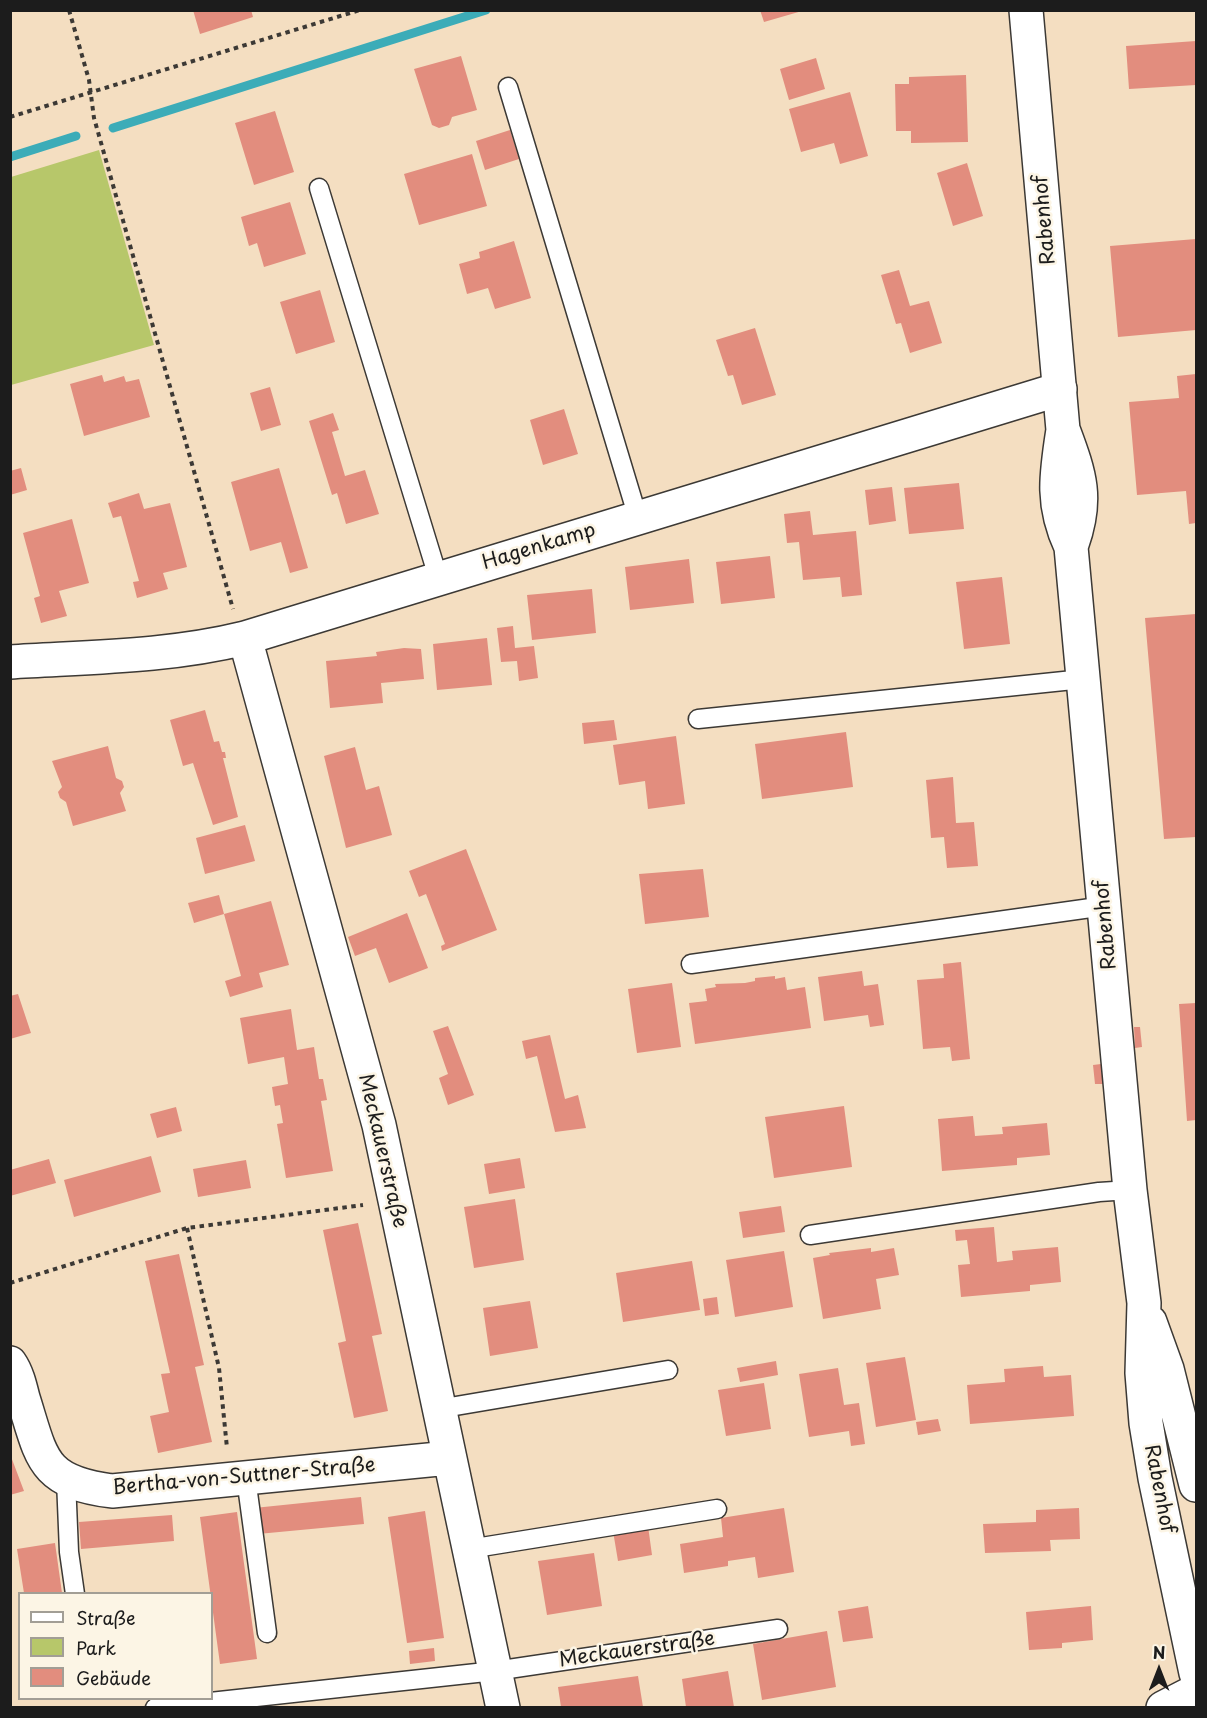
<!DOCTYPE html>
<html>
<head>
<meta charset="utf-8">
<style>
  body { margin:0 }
  #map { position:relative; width:1207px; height:1718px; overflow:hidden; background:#f4dec1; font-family:"Playpen Sans",sans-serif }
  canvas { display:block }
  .frame { position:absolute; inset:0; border:12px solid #1c1c1c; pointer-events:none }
  .legend { position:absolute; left:18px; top:1592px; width:195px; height:108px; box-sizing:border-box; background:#fcf5e5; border:2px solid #a29e95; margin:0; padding:8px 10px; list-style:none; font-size:18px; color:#1c1c1c }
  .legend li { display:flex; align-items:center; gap:12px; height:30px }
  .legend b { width:30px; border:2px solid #a29e95 }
  .north { position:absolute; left:1129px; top:1640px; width:60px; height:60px; -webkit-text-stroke:4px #fcf5e5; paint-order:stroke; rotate:0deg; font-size:16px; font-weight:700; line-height:24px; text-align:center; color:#1c1c1c }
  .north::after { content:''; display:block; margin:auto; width:21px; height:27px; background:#1c1c1c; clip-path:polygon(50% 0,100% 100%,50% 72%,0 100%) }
</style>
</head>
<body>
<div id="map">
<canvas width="1207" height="1718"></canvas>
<div class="frame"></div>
<ul class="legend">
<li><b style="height:8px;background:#fff"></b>Straße</li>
<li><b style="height:16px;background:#b7c76a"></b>Park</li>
<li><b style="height:16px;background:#e28d7e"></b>Gebäude</li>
</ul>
<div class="north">N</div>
</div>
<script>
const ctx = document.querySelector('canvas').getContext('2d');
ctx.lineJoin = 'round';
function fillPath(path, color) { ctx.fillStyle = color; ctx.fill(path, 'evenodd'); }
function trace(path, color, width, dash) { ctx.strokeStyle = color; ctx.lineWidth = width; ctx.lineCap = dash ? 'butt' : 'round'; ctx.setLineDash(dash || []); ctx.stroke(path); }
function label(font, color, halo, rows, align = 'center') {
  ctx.font = font + ' "Playpen Sans",sans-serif'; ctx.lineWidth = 5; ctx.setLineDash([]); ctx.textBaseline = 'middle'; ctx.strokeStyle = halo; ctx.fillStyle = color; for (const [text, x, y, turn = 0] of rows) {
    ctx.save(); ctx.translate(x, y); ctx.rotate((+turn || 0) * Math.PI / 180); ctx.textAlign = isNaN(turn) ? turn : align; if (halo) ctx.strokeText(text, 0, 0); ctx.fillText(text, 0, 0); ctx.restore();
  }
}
const green = new Path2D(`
  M99,150L154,345L11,385V177Z`);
const stream = new Path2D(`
  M113,128L486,10
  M10,157L76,136`);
const building = new Path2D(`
  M193,10H251L253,17L200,34Z
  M760,10H802V11L764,22Z
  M1196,41V85L1129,89L1126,46Z
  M461,56L477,110L452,117L449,125L439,128L432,125L414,69Z
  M816,58L825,89L789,100L780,69Z
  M966,75L968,142L911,143V131H896L895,84H909V77Z
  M850,92L868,156L840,164L834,143L801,152L789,109Z
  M275,111L294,172L254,185L235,123Z
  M510,130L519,159L485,170L476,141Z
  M472,154L487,206L419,225L404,174Z
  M967,163L983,216L953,226L937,173Z
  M290,202L306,254L264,267L257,243L249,246L241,217Z
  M1196,239V330L1118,337L1110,246Z
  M514,241L531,298L495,309L488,288L467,294L459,264L480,258L479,252Z
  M899,270L910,306L929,301L942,343L910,353L901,323L896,324L881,275Z
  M320,290L335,342L296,354L280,302Z
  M755,328L776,395L742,405L733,375L728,376L716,340Z
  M1196,374V523L1189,524L1186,491L1137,495L1129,402L1179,398L1177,376Z
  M102,375L104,382L124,376L126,382L139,379L150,417L84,436L70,384Z
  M270,387L281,425L261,431L250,393Z
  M564,409L578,454L543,465L530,420Z
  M333,413L339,430L332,432L345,476L365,470L379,514L346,524L337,493L332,495L309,421Z
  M21,468L27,490L10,495V471Z
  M279,468L308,568L290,573L281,542L250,551L231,482Z
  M959,483L964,529L909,534L904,488Z
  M892,487L896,521L869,525L865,490Z
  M139,493L144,509L170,503L187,567L163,573L168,589L137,598L133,582L139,581L121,516L113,518L108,503Z
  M810,511L813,535L856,531L862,595L842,597L840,577L803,580L799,542L787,543L784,514Z
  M72,519L89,583L59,591L67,616L41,623L34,598L40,596L23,533Z
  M770,556L775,598L721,604L716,562Z
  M689,559L694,603L630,610L625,567Z
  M1002,577L1010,644L964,649L956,582Z
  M592,589L596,633L532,640L527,595Z
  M1196,614V837L1164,839L1145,618Z
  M513,626L515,648L534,646L538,678L519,681L517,661L501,662L497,628Z
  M487,638L492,685L437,690L433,644Z
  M404,648L421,649L424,679L381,683L383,703L330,708L326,661L377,656L376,652Z
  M205,710L214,742L219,741L222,752H225L226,758H223L238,817L213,825L193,763L183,766L170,720Z
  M614,720L617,740L584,744L582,723Z
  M846,732L853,787L762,799L755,744Z
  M676,736L685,804L648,809L645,781L619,785L613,745Z
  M108,746L116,778L122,781L124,787L120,793L126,811L73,826L66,802L60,798L58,792L62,787L52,761Z
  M355,747L366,790L379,786L392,835L346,848L324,756Z
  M953,777L956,823L974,822L978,866L947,868L944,837L931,838L926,780Z
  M245,825L255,861L205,874L196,838Z
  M466,849L497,930L442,951L441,946L445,944L426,894L419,897L409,871Z
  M703,869L709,917L645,924L639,874Z
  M219,895L224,914L194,923L188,903Z
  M271,901L289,965L259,973L263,987L230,997L225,981L241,976L224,914Z
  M407,913L428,968L389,983L376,948L355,956L348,937Z
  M961,962L970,1059L952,1061L950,1047L923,1049L917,980L944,978L943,964Z
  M862,971L864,986L878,984L884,1025L870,1027L868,1015L824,1021L818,977Z
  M775,976V979L785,977L787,990L805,987L811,1028L695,1044L689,1003L707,1001L705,989L716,987L715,984L745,983L755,981V978Z
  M672,983L681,1047L637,1053L628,989Z
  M18,994L31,1033L10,1039V996Z
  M1196,1003V1120L1187,1121L1179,1004Z
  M291,1009L297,1050L314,1047L319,1079H323L327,1100L321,1101L333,1171L286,1178L277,1124L283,1123L280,1105L275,1106L272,1087L288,1084L284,1057L248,1064L240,1018Z
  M448,1026L474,1095L448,1105L439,1078L448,1074L433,1031Z
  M1134,1027H1140L1142,1047L1135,1048Z
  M550,1035L565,1099L578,1095L586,1128L555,1132L537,1056L526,1059L522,1041Z
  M1101,1064L1103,1084H1095L1093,1065Z
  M844,1106L852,1167L774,1178L765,1117Z
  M176,1107L182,1131L157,1138L150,1114Z
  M973,1116L975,1136L1003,1134L1002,1127L1047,1123L1050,1155L1017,1158V1165L942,1171L938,1119Z
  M151,1156L161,1192L74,1217L64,1180Z
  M520,1158L525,1188L489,1194L484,1164Z
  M49,1159L56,1183L10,1196V1170Z
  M246,1160L251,1188L198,1197L193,1169Z
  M515,1199L524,1260L474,1268L464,1207Z
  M781,1206L785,1232L743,1238L739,1212Z
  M358,1223L382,1334L372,1336L388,1411L354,1418L338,1343L346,1341L323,1230Z
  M994,1227L997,1262L1013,1260L1012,1251L1058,1247L1061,1282L1030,1285V1291L961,1297L958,1265L970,1264L967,1240L956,1241L955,1230Z
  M871,1248V1252L894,1248L899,1275L876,1279L881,1309L823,1319L813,1258L830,1255L829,1253Z
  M784,1251L793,1307L735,1317L726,1260Z
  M179,1254L204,1365L195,1367L212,1442L158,1453L150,1416L169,1412L161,1374L170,1373L145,1261Z
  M692,1261L700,1310L623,1322L616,1273Z
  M717,1297L719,1314L705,1316L703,1299Z
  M530,1301L538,1348L490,1356L483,1308Z
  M905,1357L916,1420L876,1427L866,1363Z
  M776,1361L778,1375L740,1382L737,1368Z
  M1043,1366L1044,1377L1071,1375L1074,1416L970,1424L967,1385L1005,1382L1004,1369Z
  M838,1368L844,1405L859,1403L865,1444L851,1446L849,1431L809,1437L799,1374Z
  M764,1383L771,1429L726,1436L718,1390Z
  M938,1419L941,1431L918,1435L916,1422Z
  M10,1454L24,1491L10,1495Z
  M361,1497L364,1524L258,1534L254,1508Z
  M784,1508L794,1572L758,1578L755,1557L728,1561V1566L684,1573L680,1544L723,1537L721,1518Z
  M1079,1508L1080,1539L1050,1540L1051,1551L985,1553L983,1524L1036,1522V1510Z
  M425,1511L444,1638L407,1643L388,1517Z
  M237,1512L257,1659L220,1664L200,1517Z
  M172,1515L174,1541L81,1549L79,1522Z
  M648,1526L652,1555L618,1561L613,1531Z
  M55,1543L62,1593H24L17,1549Z
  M594,1553L602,1606L547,1615L538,1561Z
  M868,1606L873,1638L843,1642L838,1611Z
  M1091,1606L1093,1640L1062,1643V1648L1029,1650L1026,1612Z
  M827,1631L836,1687L762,1700L753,1644Z
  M434,1648L435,1661L410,1664L409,1651Z
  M728,1671L734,1707H686L682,1679Z
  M638,1676L643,1707H561L558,1687Z`);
const path = new Path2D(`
  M69,10L89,80L94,118L233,609
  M10,117L360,10
  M187,1228L219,1368L227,1448
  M10,1283L187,1228L363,1205`);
const lane = new Path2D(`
  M508,87L638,518
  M319,188L438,577
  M698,719L1083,679
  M691,964L1105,906
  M810,1235L1099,1192L1130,1190
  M438,1409L668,1370
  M246,1478L267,1633
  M66,1480L69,1552L75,1594
  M469,1549L717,1509
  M155,1708L495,1671L778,1629`);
const street = new Path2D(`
  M245,638L379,1125L503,1708
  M10,662C89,657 168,657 245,638L1060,389
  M10,1363C17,1373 20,1386 23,1398C42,1458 41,1482 112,1491L449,1458`);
const secondary = new Path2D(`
  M1026,10L1063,430C1056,475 1051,504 1071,547L1130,1190L1144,1303L1142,1373L1146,1423L1155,1478L1196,1673
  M1064,432C1080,475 1088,499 1072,544
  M1150,1322L1167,1369L1196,1485
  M1163,1708L1196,1691`);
const streetNames = [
  ["Rabenhof",1045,220,-95],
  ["Hagenkamp",539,547,-17],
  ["Rabenhof",1106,925,-95],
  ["Meckauerstraße",382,1151,77],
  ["Bertha-von-Suttner-Straße",244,1477,-5],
  ["Rabenhof",1159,1489,79],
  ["Meckauerstraße",637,1650,-8]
];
fillPath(green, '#b7c76a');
trace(stream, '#3cacb8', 9);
fillPath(building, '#e28d7e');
trace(lane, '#3c3935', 21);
trace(street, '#3c3935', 36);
trace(secondary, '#3c3935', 36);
trace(path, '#3c3935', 4, [4.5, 4.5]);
trace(lane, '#fff', 18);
trace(street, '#fff', 33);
trace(secondary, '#fff', 33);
label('20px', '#1c1c1c', '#fcf5e5', streetNames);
</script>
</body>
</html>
